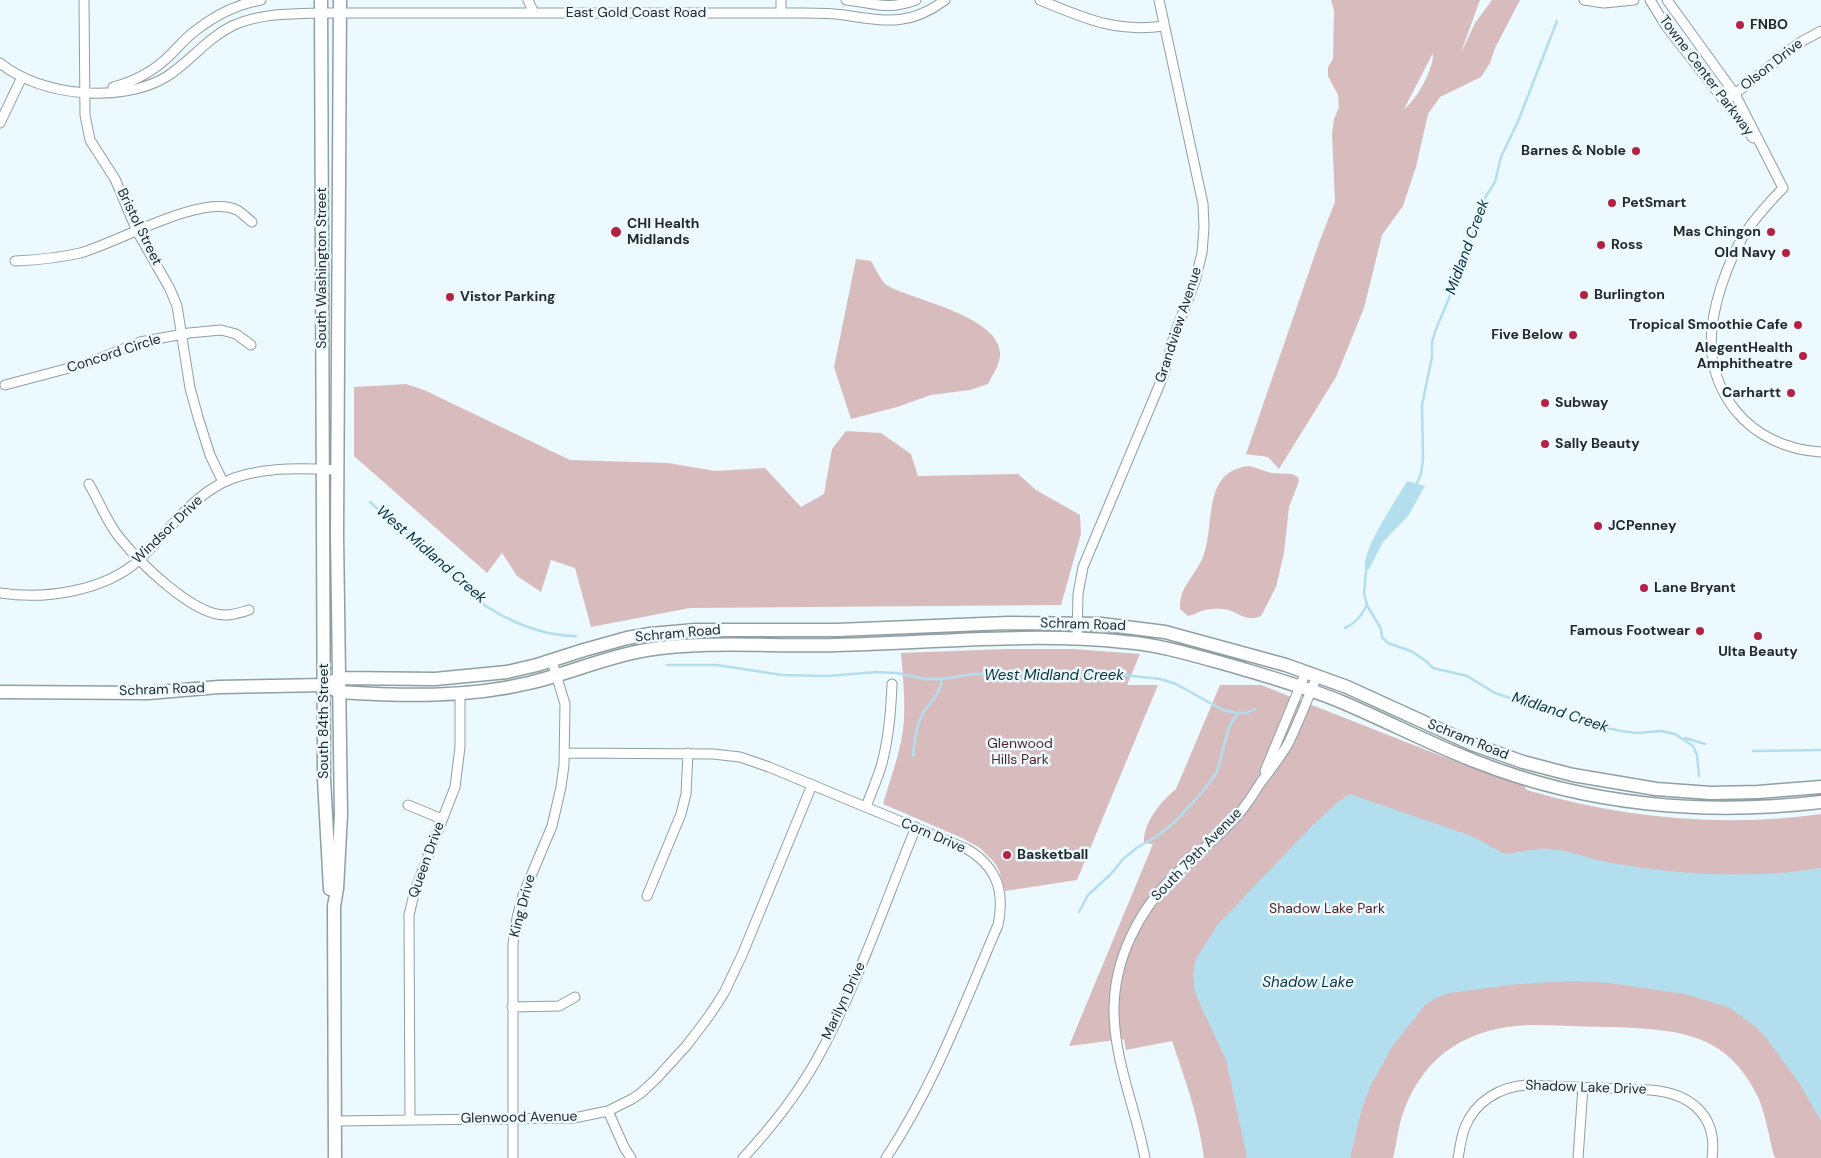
<!DOCTYPE html>
<html>
<head>
<meta charset="utf-8">
<style>
  body { margin:0 }
  canvas { display:block; background:#ecf9fe }
</style>
</head>
<body>
<canvas width="1821" height="1158"></canvas>
<script>
const ctx = document.querySelector('canvas').getContext('2d');
ctx.lineJoin = 'round';
function fillPath(path, color) { ctx.fillStyle = color; ctx.fill(path, 'evenodd'); }
function trace(path, color, width, dash) { ctx.strokeStyle = color; ctx.lineWidth = width; ctx.lineCap = dash ? 'butt' : 'round'; ctx.setLineDash(dash || []); ctx.stroke(path); }
function label(font, color, halo, rows, align = 'center') {
  ctx.font = font + ' "DM Sans",sans-serif'; ctx.lineWidth = 5; ctx.setLineDash([]); ctx.textBaseline = 'middle'; ctx.strokeStyle = halo; ctx.fillStyle = color; for (const [text, x, y, turn = 0] of rows) {
    ctx.save(); ctx.translate(x, y); ctx.rotate((+turn || 0) * Math.PI / 180); ctx.textAlign = isNaN(turn) ? turn : align; if (halo) ctx.strokeText(text, 0, 0); ctx.fillText(text, 0, 0); ctx.restore();
  }
}
const green = new Path2D(`
  M1331,0H1480L1460,55L1475,23L1492,0H1520L1495,48L1490,63L1481,77L1440,97L1428,114L1416,167L1403,206L1382,235L1364,308L1336,377L1279,469L1268,457L1246,454L1320,240L1335,202L1332,134L1334,119L1339,107L1338,95L1328,76V67L1333,59L1334,10ZM1433,53C1434,68 1417,100 1404,109Z
  M856,259L871,261C875,267 881,282 888,286C914,300 997,316 1000,352C1001,363 993,374 988,384L970,390L931,395L897,407L851,419L834,367Z
  M406,384L424,390L570,460L668,463L715,471L765,468L801,507L824,494L832,449L846,431L881,433L911,454L918,476L1018,474L1036,490L1080,515L1081,534L1061,605L690,608L591,627L575,568L551,560L541,592L517,576L502,553L487,573L354,456V387Z
  M1250,466L1271,473L1292,474L1298,477L1299,481L1289,507L1284,553L1276,587L1261,616C1244,623 1239,611 1223,609C1217,608 1205,609 1199,612C1194,614 1193,615 1188,616L1180,609C1179,586 1195,577 1203,557C1216,524 1201,470 1250,466Z
  M1006,649H1073L1140,654L1127,685H1158L1077,880L1005,891L999,870L994,862L980,848L962,838L883,804C891,776 902,749 904,720C905,697 903,675 901,653Z
  M1220,685H1261L1462,764L1523,785L1527,790C1622,818 1722,828 1821,814V1158H1776L1774,1156C1769,1137 1766,1116 1758,1097C1727,1032 1678,1030 1614,1027C1586,1027 1558,1025 1530,1025C1469,1027 1424,1054 1403,1113C1398,1127 1397,1143 1393,1158H1204C1199,1118 1185,1079 1172,1041L1126,1050L1124,1039L1069,1046L1153,844L1144,843C1143,823 1161,801 1176,789Z`);
const water = new Path2D(`
  M1407,481L1425,486L1408,516L1383,542L1369,569L1366,571C1358,554 1398,498 1407,481Z
  M1350,794L1466,834L1478,839L1504,854C1520,853 1534,848 1549,849C1571,850 1591,860 1612,863C1682,875 1751,879 1821,868V1121L1799,1083L1767,1039L1756,1027L1730,1008L1685,994L1609,983L1573,981L1518,984L1449,993L1434,999L1425,1005L1392,1047L1372,1083L1362,1108L1350,1158H1247L1226,1060L1199,1002L1194,989L1193,972L1196,959L1218,924L1312,826L1338,802Z`);
const stream = new Path2D(`
  M1417,483L1421,474L1423,459L1422,405L1432,357V342L1436,329L1463,265L1483,201L1495,182L1501,157L1519,119L1557,21
  M370,502C396,526 425,548 451,572C456,576 459,582 463,587C490,615 538,636 576,636
  M1366,571L1364,593L1367,605L1381,629L1382,637L1388,643L1411,651L1426,661L1433,668L1467,676L1495,693L1510,698L1532,701L1552,707L1579,722L1621,731L1637,733L1661,731L1675,734L1693,746L1697,755L1699,776
  M1345,628C1356,623 1361,616 1367,605
  M667,665H717L782,675L828,676L877,672L897,673L925,679H942L974,674L1018,673L1081,676L1102,674L1124,675L1160,679L1176,684L1223,710L1237,713H1247L1255,709
  M1685,738L1705,744
  M1753,751L1821,750
  M913,756C915,740 915,724 925,710C933,699 940,694 942,679
  M1079,912L1088,895L1111,874L1123,859L1138,847L1157,836L1176,821L1204,790L1217,772L1229,727L1237,714`);
const street = new Path2D(`
  M84,0L85,115L90,140L115,179L137,231L170,289L177,306L190,388L198,417L210,455L223,482
  M528,0L534,13
  M781,0V13
  M846,0C876,3 885,11 916,0
  M1040,0C1084,18 1115,33 1164,26
  M1584,0L1604,3L1634,0
  M1650,0L1666,26L1753,138
  M1667,0L1735,94L1783,188C1769,203 1755,217 1744,235C1734,251 1727,269 1721,287C1707,331 1705,371 1735,410C1756,436 1787,450 1821,452
  M0,63C40,96 121,104 166,77C190,62 206,39 232,26C260,13 290,14 321,13H804C817,13 831,13 844,15C885,21 909,27 945,0
  M113,87C132,82 152,72 167,58C177,49 184,39 195,31C214,16 238,4 261,0
  M1731,97L1799,43L1821,31
  M0,123L22,77
  M15,261C36,260 59,258 80,253C118,243 201,193 237,210C242,213 247,218 252,222
  M5,385L88,363L140,342L189,333L221,330L236,334L251,345
  M89,484C99,501 107,522 119,537C139,562 193,616 226,615C233,615 242,612 249,610
  M0,593C45,600 105,591 139,560C167,534 187,501 222,483C257,466 300,468 338,470
  M1077,639L1078,594L1083,567L1164,374L1174,336L1195,281L1202,253L1204,227L1203,204L1159,0
  M564,753L713,754L740,757L769,767L967,849C997,867 1005,891 998,925C964,1004 934,1086 886,1158
  M1265,771L1306,672
  M408,805L442,819
  M866,807C871,793 878,778 882,763C889,737 891,711 892,684
  M647,896L681,814L686,794L688,753
  M512,1007L559,1006L575,997
  M608,1111L624,1147L631,1158
  M410,1120L409,915L415,890L455,787L460,747V693
  M335,1121L574,1118L608,1111L632,1099L641,1093L657,1078L687,1045L709,1016L724,993L742,955L812,785
  M513,1158V944L517,918L523,895L552,826L561,787L564,765L565,704L552,661
  M743,1158C770,1129 796,1096 816,1061C857,987 884,905 916,827
  M1145,1158C1136,1109 1114,1061 1114,1010C1114,960 1138,911 1174,876C1197,853 1220,837 1242,810C1249,801 1255,792 1261,782C1271,769 1281,757 1289,742C1299,721 1308,698 1317,676
  M1458,1158C1460,1148 1461,1137 1465,1127C1475,1102 1499,1087 1526,1085L1650,1090C1690,1093 1718,1115 1712,1158
  M1578,1158L1583,1087`);
const secondary = new Path2D(`
  M321,0L324,779L330,889
  M325,685L339,678L435,679L507,672L537,665L584,650L627,638L650,634L696,630H837L1008,623L1101,624L1165,632L1286,665L1347,687L1472,744L1523,762L1573,775L1656,789L1711,793L1758,792L1821,787
  M0,692L148,693L219,687L325,685L339,692C402,696 467,698 529,683C568,674 605,657 646,650C708,640 773,647 836,645C932,643 1029,632 1125,642C1163,645 1199,657 1236,667C1273,678 1309,688 1344,703C1389,722 1432,745 1477,762C1586,805 1705,816 1821,802
  M335,1158L334,906L337,889L341,815L337,535L340,0`);
const markers = [
  [1740,25,5,"#b42143"],
  [1636,151,5,"#b42143"],
  [1612,203,5,"#b42143"],
  [616,232,6,"#b42143"],
  [1771,232,5,"#b42143"],
  [1601,245,5,"#b42143"],
  [1786,253,5,"#b42143"],
  [1584,295,5,"#b42143"],
  [450,297,5,"#b42143"],
  [1798,325,5,"#b42143"],
  [1573,335,5,"#b42143"],
  [1803,356,5,"#b42143"],
  [1791,393,5,"#b42143"],
  [1545,403,5,"#b42143"],
  [1545,444,5,"#b42143"],
  [1598,526,5,"#b42143"],
  [1644,588,5,"#b42143"],
  [1700,631,5,"#b42143"],
  [1758,636,5,"#b42143"],
  [1007,855,5,"#b42143"]
];
const streetNames = [
  ["East Gold Coast Road",636,13],
  ["Olson Drive",1772,65,-38],
  ["Towne Center Parkway",1706,76,53],
  ["Bristol Street",139,227,64],
  ["South Washington Street",322,268,-90],
  ["Grandview Avenue",1179,325,-72],
  ["Concord Circle",114,354,-18],
  ["Windsor Drive",168,530,-44],
  ["Schram Road",1083,625,2],
  ["Schram Road",678,634,-5],
  ["Schram Road",162,690,-2],
  ["South 84th Street",324,721,-90],
  ["Schram Road",1468,740,22],
  ["Corn Drive",933,836,23],
  ["South 79th Avenue",1197,855,-46],
  ["Queen Drive",427,860,-70],
  ["King Drive",523,906,-75],
  ["Marilyn Drive",844,1001,-65],
  ["Shadow Lake Drive",1586,1088,2],
  ["Glenwood Avenue",519,1118,-1]
];
const poiNames = [
  ["FNBO",1750,25],
  ["Barnes & Noble",1626,151,"right"],
  ["PetSmart",1622,203],
  ["CHI Health",627,224],
  ["Midlands",627,240],
  ["Mas Chingon",1761,232,"right"],
  ["Ross",1611,245],
  ["Old Navy",1776,253,"right"],
  ["Burlington",1594,295],
  ["Vistor Parking",460,297],
  ["Tropical Smoothie Cafe",1788,325,"right"],
  ["Five Below",1563,335,"right"],
  ["AlegentHealth",1793,348,"right"],
  ["Amphitheatre",1793,364,"right"],
  ["Carhartt",1781,393,"right"],
  ["Subway",1555,403],
  ["Sally Beauty",1555,444],
  ["JCPenney",1608,526],
  ["Lane Bryant",1654,588],
  ["Famous Footwear",1690,631,"right"],
  ["Ulta Beauty",1758,652,"center"],
  ["Basketball",1017,855]
];
const parkNames = [
  ["Glenwood",1020,744],
  ["Hills Park",1020,760],
  ["Shadow Lake Park",1327,909]
];
const waterNames = [
  ["Midland Creek",1468,247,-70],
  ["West Midland Creek",431,555,41],
  ["West Midland Creek",1054,676],
  ["Midland Creek",1560,713,18],
  ["Shadow Lake",1308,983]
];
fillPath(green, '#d8bcbd');
fillPath(water, '#b2deed');
trace(stream, '#b2deed', 2.5);
trace(street, '#8f9fa4', 11);
trace(secondary, '#8f9fa4', 15);
trace(street, '#fff', 9);
trace(secondary, '#fff', 12);
for (const [x, y, r, color] of markers) { const dot = new Path2D(); dot.arc(x, y, r, 0, 2 * Math.PI); ctx.fillStyle = color; ctx.fill(dot); trace(dot, '#ecf9fe', 2); }
label('14px', '#242a2c', '#ecf9fe', streetNames);
label('bold 14px', '#242a2c', '#ecf9fe', poiNames, 'left');
label('14px', '#551f26', '#ecf9fe', parkNames);
label('italic 15px', '#0a333f', '#ecf9fe', waterNames);
</script>
</body>
</html>
